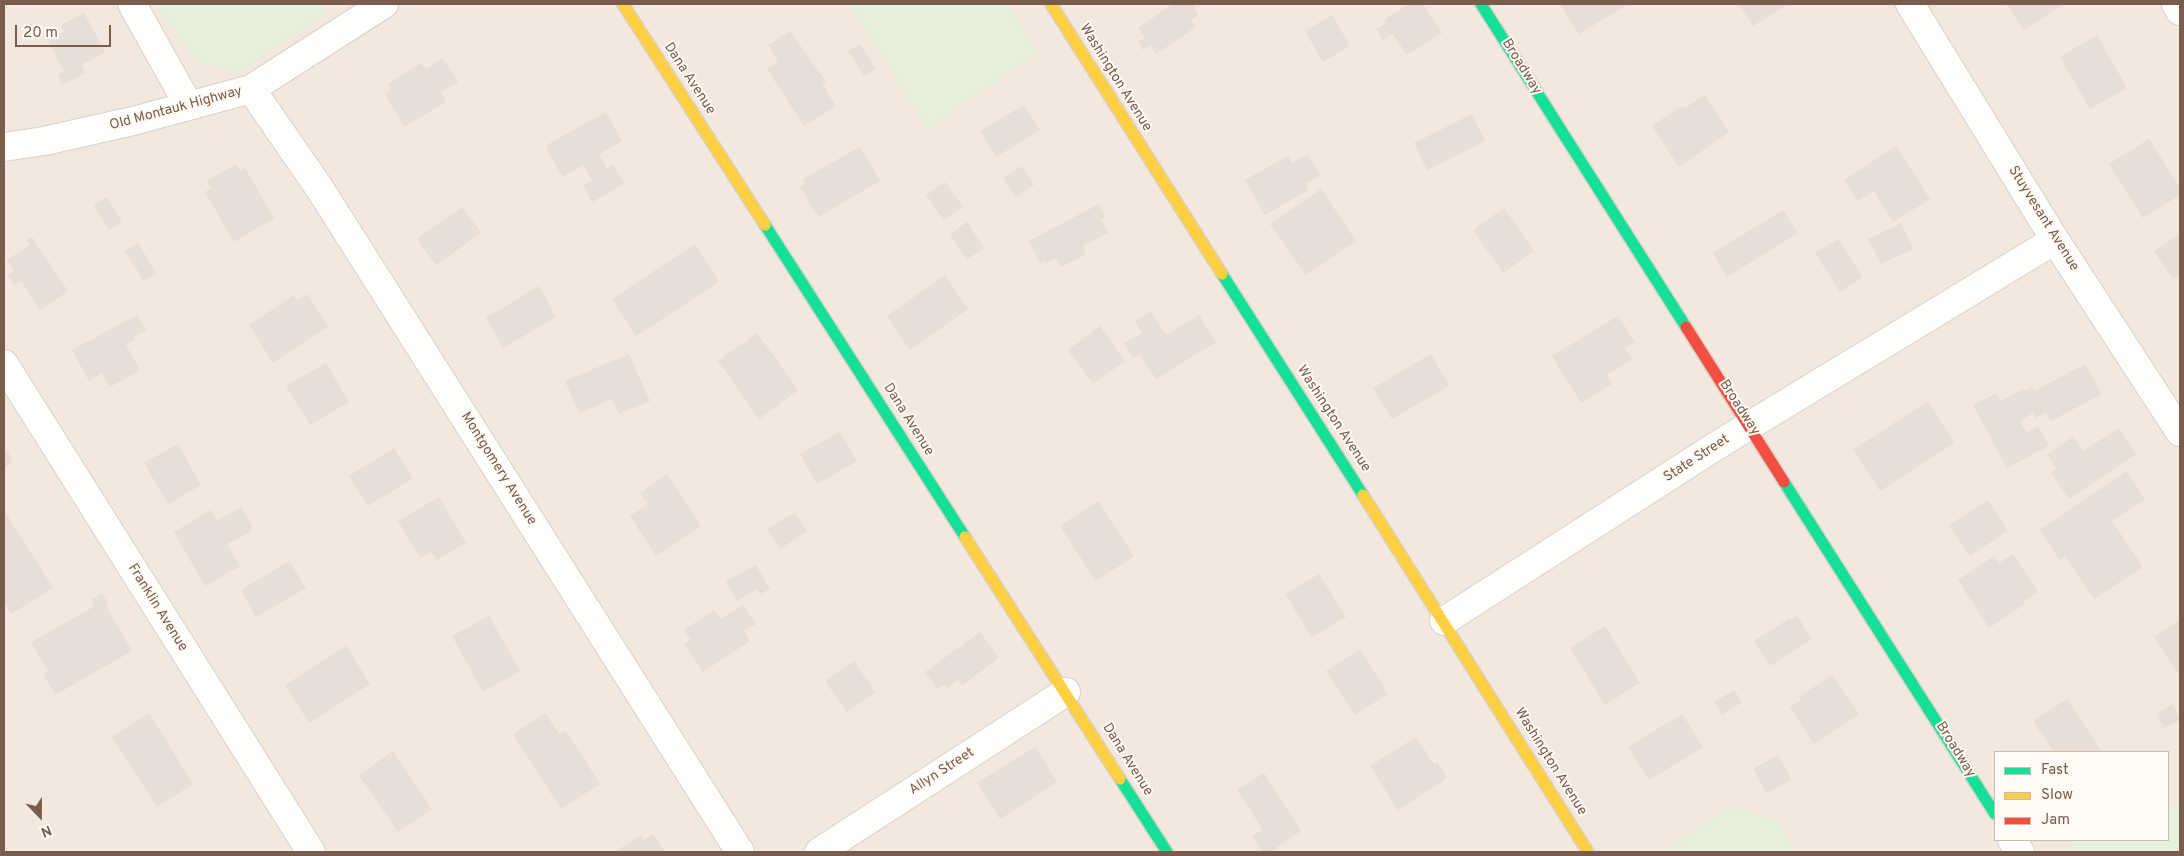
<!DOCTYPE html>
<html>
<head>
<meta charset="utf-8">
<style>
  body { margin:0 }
  #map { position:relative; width:2184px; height:856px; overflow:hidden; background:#f9f5f0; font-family:Overpass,sans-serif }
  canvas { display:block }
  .frame { position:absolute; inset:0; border:5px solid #7a5c4d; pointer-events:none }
  .legend { position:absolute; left:1994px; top:751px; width:175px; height:90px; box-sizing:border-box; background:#fffaf3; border:1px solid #cabbb1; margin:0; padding:6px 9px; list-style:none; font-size:15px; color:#7a5c4d }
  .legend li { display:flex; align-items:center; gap:10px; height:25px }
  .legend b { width:25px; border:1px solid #cabbb1 }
  .north { position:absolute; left:15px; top:791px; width:50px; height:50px; -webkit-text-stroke:4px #fffaf3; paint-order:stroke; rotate:158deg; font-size:14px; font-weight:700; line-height:20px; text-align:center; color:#7a5c4d }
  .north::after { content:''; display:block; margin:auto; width:18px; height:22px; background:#7a5c4d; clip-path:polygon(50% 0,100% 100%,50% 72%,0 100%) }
  .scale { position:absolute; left:15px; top:25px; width:96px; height:22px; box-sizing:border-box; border:2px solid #7a5c4d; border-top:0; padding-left:6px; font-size:15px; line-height:18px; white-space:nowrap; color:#7a5c4d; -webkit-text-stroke:4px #fffaf3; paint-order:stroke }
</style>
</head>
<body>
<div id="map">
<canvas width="2184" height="856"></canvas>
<div class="frame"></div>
<ul class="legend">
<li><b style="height:6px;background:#16e098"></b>Fast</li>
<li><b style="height:6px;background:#ffcf43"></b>Slow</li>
<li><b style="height:6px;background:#f24e42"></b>Jam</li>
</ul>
<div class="north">N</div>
<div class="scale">20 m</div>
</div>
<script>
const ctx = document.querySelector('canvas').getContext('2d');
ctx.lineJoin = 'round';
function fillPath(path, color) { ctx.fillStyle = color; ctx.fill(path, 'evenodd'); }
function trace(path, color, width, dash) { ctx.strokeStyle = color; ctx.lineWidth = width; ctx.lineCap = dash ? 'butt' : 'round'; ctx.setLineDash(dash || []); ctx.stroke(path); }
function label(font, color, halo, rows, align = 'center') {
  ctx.font = font + ' Overpass,sans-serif'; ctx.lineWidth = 4; ctx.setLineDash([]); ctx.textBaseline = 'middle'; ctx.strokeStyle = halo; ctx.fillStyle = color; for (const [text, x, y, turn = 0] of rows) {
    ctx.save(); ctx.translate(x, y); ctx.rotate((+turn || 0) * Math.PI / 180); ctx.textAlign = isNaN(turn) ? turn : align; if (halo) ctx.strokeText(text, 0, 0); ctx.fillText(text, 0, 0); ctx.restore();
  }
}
const residential = new Path2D(`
  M4,4H2180V852H4ZM1995,752H2168V840H1995Z`);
const green = new Path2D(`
  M153,4H326L325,13L237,72L199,62Z
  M850,4H1007L1037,53L927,129Z
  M2168,804L2180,806V852H2065L2071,840H2168Z
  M1732,806L1780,822L1794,852H1663Z`);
const building = new Path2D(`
  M1173,4H1192L1199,14L1191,20L1196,27L1156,54L1150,45L1143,50L1138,42L1145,38L1138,28Z
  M1409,4H1423L1442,33L1407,55L1393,34L1383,40L1376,29L1386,23L1384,20Z
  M1560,4H1628L1579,34Z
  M1739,4H1788L1753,26Z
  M2006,4H2064L2024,30Z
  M84,13L105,52L81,65L85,73L62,85L57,75L64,71L47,39L64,31L61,25Z
  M1332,15L1350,46L1323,62L1305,31Z
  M790,31L826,82L822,84L836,106L804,126L767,69L778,62L768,45Z
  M2097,35L2127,88L2090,109L2060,57Z
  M860,44L876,69L864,76L848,51Z
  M442,58L458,82L441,92L446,102L404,127L385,94L390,89L388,84L421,63L426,69Z
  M1705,95L1729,132L1679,167L1652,126L1681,106L1685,108Z
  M1024,105L1040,130L996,157L980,131Z
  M606,112L622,141L599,154L607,168L613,165L624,184L592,202L583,185L592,181L583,165L562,177L545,146Z
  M1472,114L1485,141L1427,170L1414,143Z
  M2149,139L2180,188V195L2143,218L2109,164Z
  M1896,146L1930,199L1893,222L1874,191L1858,201L1844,180Z
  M860,147L880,181L818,217L800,187L805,184L803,179Z
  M1308,154L1320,175L1305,184L1308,190L1265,215L1245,180L1288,156L1292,163Z
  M236,164L241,171L245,168L274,218L234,242L205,192L211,188L207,181Z
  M1022,166L1034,185L1016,197L1003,178Z
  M945,182L963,207L944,220L926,195Z
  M1321,189L1356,241L1306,275L1270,224Z
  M107,197L122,222L109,230L94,205Z
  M1099,204L1105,217L1101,220L1108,233L1083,246L1087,254L1061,267L1056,258L1047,263L1046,260L1040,263L1029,241Z
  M462,207L481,233L436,265L417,239Z
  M1504,208L1534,251L1503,273L1473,230Z
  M1783,210L1798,233L1727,277L1713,253Z
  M967,222L984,248L967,259L950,234Z
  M1901,223L1913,249L1881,264L1868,239Z
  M2180,234V275L2173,280L2154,251Z
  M32,237L68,291L40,310L21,281L14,285L8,275L14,271L7,260L30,245L26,241Z
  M1838,239L1863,277L1840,292L1815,253Z
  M138,243L156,273L144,281L125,251Z
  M695,244L719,282L636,336L612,299Z
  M945,275L968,309L910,350L887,316Z
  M539,286L556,317L503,348L486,318Z
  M307,294L328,326L273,363L249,325L294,295L297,301Z
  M1151,311L1166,335L1199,315L1216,342L1156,379L1140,354L1133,358L1124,343L1142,333L1135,321Z
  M137,315L146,330L134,337L135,339L126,345L140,370L110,387L102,373L89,381L72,350Z
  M1618,316L1635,342L1625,348L1632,359L1607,375L1612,384L1581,403L1552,356Z
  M1100,326L1125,361L1093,384L1068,350Z
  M757,333L798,390L759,419L718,361Z
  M629,354L650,401L619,414L612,399L579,413L565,381Z
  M1431,354L1449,386L1392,419L1373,388Z
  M326,363L349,402L310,425L286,386Z
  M2085,364L2102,394L2051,421L2046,412L2036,418L2033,413L2020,421L2026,433L2038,426L2049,446L2007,468L1973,405L1997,393L2001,401L2023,389L2024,391L2032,387L2034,391Z
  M1928,401L1954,443L1880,491L1853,450Z
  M2119,428L2136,454L2069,499L2051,473L2056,468L2047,454L2073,437L2083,451Z
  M840,432L857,461L817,484L800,454Z
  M178,444L201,485L168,504L144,463Z
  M394,448L413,478L368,506L349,476Z
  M7,450L13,462L4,467V452Z
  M2126,471L2145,499L2112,521L2143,567L2094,599L2065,556L2060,560L2040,530Z
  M667,474L701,526L656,556L630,516L648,504L640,493Z
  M439,497L466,543L437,560L431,552L420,558L398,521Z
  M1988,500L2008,531L1970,556L1949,525Z
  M1098,501L1134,556L1096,581L1060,526Z
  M241,507L252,526L250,532L227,544L240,566L205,586L174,532L211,510L217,521Z
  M5,512L53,588L11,614L4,602Z
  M795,512L807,531L780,549L767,529Z
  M2013,554L2038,592L2023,602L2025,604L1989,628L1958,580L1994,556L1999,563Z
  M289,561L306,588L256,617L241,590Z
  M756,565L770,589L760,594L757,589L737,601L726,581Z
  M1319,574L1346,617L1312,637L1285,594Z
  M102,593L108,604L106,606L132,651L55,695L43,674L48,671L31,642L95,606L92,599Z
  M743,605L756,624L744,631L750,641L703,672L684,644L691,640L684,630L714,610L721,619Z
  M489,616L520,671L483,692L452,636Z
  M1797,616L1812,639L1770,666L1754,641L1790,618L1791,620Z
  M2180,620V672L2178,674L2154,637Z
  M1605,626L1640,683L1605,705L1570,648Z
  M980,632L999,658L962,685L958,680L947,688L945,684L937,689L925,672Z
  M346,646L370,684L309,723L285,685Z
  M1360,649L1388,694L1355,715L1326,671Z
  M854,661L875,692L847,712L825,681Z
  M1832,675L1859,714L1814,744L1790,707L1801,700L1799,697Z
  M1734,690L1742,702L1722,715L1714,702Z
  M2067,699L2102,752H2054L2033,721Z
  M2173,704L2180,720L2164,728L2156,714Z
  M149,713L193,784L157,807L112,737Z
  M545,713L559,734L566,731L600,784L561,809L513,734Z
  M1682,714L1703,747L1649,780L1628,747Z
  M1416,737L1434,764L1437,762L1447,778L1398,810L1370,766Z
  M1035,747L1057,782L1000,819L977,783Z
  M393,751L432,809L398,832L359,775Z
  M1778,755L1792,780L1766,793L1753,769Z
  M1264,773L1301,831L1270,852H1263L1252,836L1263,830L1237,790Z
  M653,834L665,852H615L641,835L644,840Z`);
const street = new Path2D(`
  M132,4L189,106
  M1910,4L2055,240L2180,432
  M2176,4L2180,11
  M251,89L320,189L740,852
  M4,147L44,141L133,121L251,89L384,4
  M4,364L311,852
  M1444,621L1716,446L2055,240
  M2012,840L2020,852
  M819,852L1066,692`);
const fast = new Path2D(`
  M1481,4L1686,327
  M765,225L965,537
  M1222,274L1363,495
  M1784,482L1995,814
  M1120,779L1167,852`);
const slow = new Path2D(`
  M623,4L765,225
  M1051,4L1222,274
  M1363,495L1588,852
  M965,537L1120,779`);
const jam = new Path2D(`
  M1686,327L1784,482`);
const streetNames = [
  ["Broadway",1521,67,58],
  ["Washington Avenue",1115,78,58],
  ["Dana Avenue",689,79,57],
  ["Old Montauk Highway",176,109,-15],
  ["Stuyvesant Avenue",2043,219,58],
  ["Broadway",1739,408,57],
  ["Washington Avenue",1333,419,57],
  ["Dana Avenue",908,420,58],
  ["State Street",1697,459,-33],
  ["Montgomery Avenue",498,469,58],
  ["Franklin Avenue",157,608,58],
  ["Broadway",1955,750,58],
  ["Dana Avenue",1127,760,58],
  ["Washington Avenue",1550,762,58],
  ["Allyn Street",942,772,-33]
];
fillPath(residential, '#f2e8de');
fillPath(green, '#e7f0db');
fillPath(building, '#e6ded7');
trace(street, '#d7d1cb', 30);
trace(fast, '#d9d2cb', 14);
trace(slow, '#d9d2cb', 14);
trace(jam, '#d9d2cb', 14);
trace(street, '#fefefd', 28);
trace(fast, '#16e098', 11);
trace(slow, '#ffcf43', 11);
trace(jam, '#f24e42', 11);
label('14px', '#7a5c4d', '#fffaf3', streetNames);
</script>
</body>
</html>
